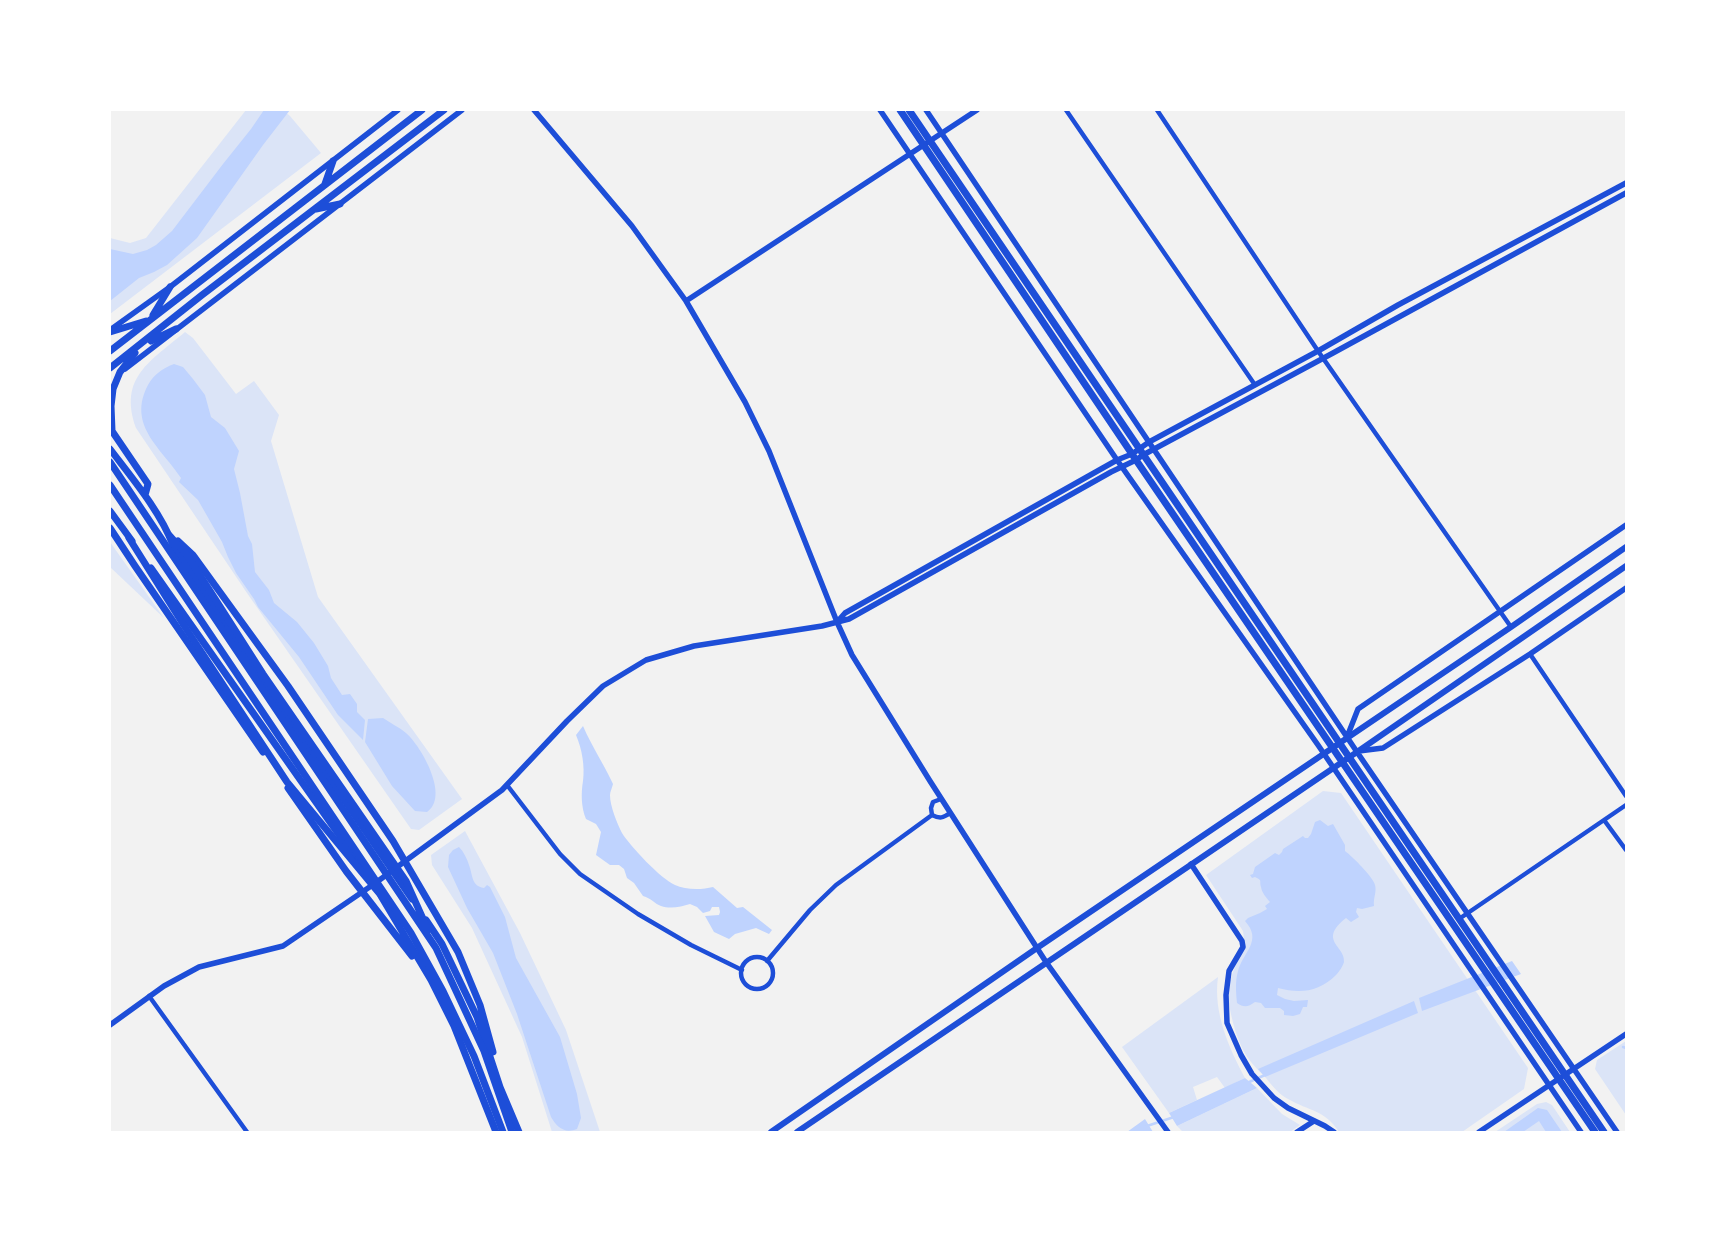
<!DOCTYPE html>
<html>
<head>
<meta charset="utf-8">
<style>
  body { margin:0 }
  #map { position:relative; width:1736px; height:1242px; overflow:hidden; background:#f2f2f2; font-family:"Noto Sans",sans-serif }
  canvas { display:block }
  .frame { position:absolute; inset:0; border:111px solid #fff; pointer-events:none }
</style>
</head>
<body>
<div id="map">
<canvas width="1736" height="1242"></canvas>
<div class="frame"></div>
</div>
<script>
const ctx = document.querySelector('canvas').getContext('2d');
ctx.lineJoin = 'round';
function fillPath(path, color) { ctx.fillStyle = color; ctx.fill(path, 'evenodd'); }
function trace(path, color, width, dash) { ctx.strokeStyle = color; ctx.lineWidth = width; ctx.lineCap = dash ? 'butt' : 'round'; ctx.setLineDash(dash || []); ctx.stroke(path); }
const green = new Path2D(`
  M246,110H283L290,116L321,153L110,314V238L130,243L146,238Z
  M185,332L193,338L236,394L254,381L279,415L271,441L318,597L462,799L419,830L411,829L247,593L136,428C118,377 151,361 185,332Z
  M110,542L164,618L110,567Z
  M1323,791L1341,793L1528,1068L1524,1089L1462,1132H1339C1325,1110 1309,1111 1288,1099C1280,1095 1272,1086 1266,1078C1259,1071 1251,1063 1246,1055C1237,1040 1232,1021 1229,1004C1223,976 1248,954 1243,931L1206,875Z
  M465,831L520,933L566,1030L600,1132H552L522,1037L472,928L432,865L431,855Z
  M1218,977C1213,1013 1229,1048 1245,1078L1225,1088L1217,1077L1193,1087L1197,1100L1169,1113L1122,1047Z
  M1626,1041V1115L1595,1069L1597,1060Z
  M1257,1088L1282,1114L1300,1125L1290,1132H1183L1177,1126Z
  M1546,1102L1552,1105L1570,1132H1495L1537,1104Z`);
const water = new Path2D(`
  M264,110H290L263,145L197,238L167,265L154,272L139,278L110,301V249L133,254L147,250L156,245L172,231L223,164L251,129Z
  M174,364L183,367L193,379L205,395L211,417L225,428L239,451L234,469L240,493L248,536L252,544L255,572L269,590L274,603L297,622L314,643L328,666L331,678L342,695L350,694L357,704V712L365,720L363,740L338,715L299,657L258,607L254,599L236,573L228,557L222,542L198,500L179,482L181,478C162,449 129,427 146,389C151,377 162,368 174,364Z
  M383,718C390,723 399,727 406,733C422,747 450,797 427,812L415,811L392,786L365,742L368,719Z
  M583,726C592,747 604,764 613,784C612,788 610,792 610,795C610,806 617,823 622,833C630,846 661,879 675,885C685,890 702,890 713,887L737,908L743,907L772,930L769,934L756,928L735,934L729,939L714,932L705,916L719,915L720,912L719,907H712L710,911L703,913L697,907L690,904C681,907 670,909 661,906C655,904 651,898 643,896L634,883L627,878L624,869L619,865H610L596,855L601,832L596,824L586,819C581,807 581,793 583,781C585,766 582,749 576,735Z
  M1320,820L1328,826L1333,824L1345,845V851C1352,856 1374,878 1375,885C1377,892 1373,898 1374,906L1362,909L1357,908L1356,912L1359,917L1351,922L1346,918C1317,941 1346,946 1344,962C1343,966 1339,972 1336,975C1319,992 1300,994 1278,988L1277,995L1285,999L1294,1001L1308,1000L1307,1007H1303L1300,1014L1293,1016L1284,1015V1011L1280,1008H1265L1261,1003L1255,1002C1248,1007 1244,1008 1237,1003C1236,992 1235,982 1238,971C1243,952 1263,941 1245,921L1248,918L1260,913L1267,909L1265,906L1270,902C1266,897 1262,893 1261,887C1259,880 1263,881 1255,877L1252,878L1250,875L1253,874L1255,867L1275,853L1279,855L1282,852L1283,849L1303,836L1305,838H1308L1311,834L1315,822Z
  M459,847C464,852 467,859 469,865C473,875 471,886 484,888L487,885L490,887L505,917L516,958L560,1037L577,1094L581,1118L577,1129C564,1134 557,1127 551,1117L517,1014L493,953L467,908L448,867L449,855L453,850Z
  M1512,961L1521,974L1422,1011L1419,998Z
  M1414,1001L1418,1013L1265,1077L1258,1069Z
  M1245,1078L1257,1088L1177,1126L1169,1113Z
  M1538,1108L1547,1110L1562,1132H1546L1539,1121L1523,1132H1504Z
  M1145,1119L1153,1132H1127Z`);
const stream = new Path2D(`
  M1623,1047L1626,1048
  M1247,1083L1265,1075
  M1147,1126L1174,1117`);
const minor = new Path2D(`
  M1066,110L1255,385
  M1157,110L1318,351L1511,627
  M1530,654L1626,796
  M507,785L560,854L580,874L638,914L691,945L742,970
  M941,799L933,802L931,808L932,815C940,819 943,818 950,813
  M1604,820L1626,850
  M1459,919L1626,805
  M741 973a16 16 0 1 1 32 0a16 16 0 1 1-32 0Z
  M767,961L810,910L836,885L932,815
  M149,996L247,1132`);
const tertiary = new Path2D(`
  M534,110L632,226L686,301L745,402L769,451L837,622L852,655L930,781L1046,962L1168,1132
  M880,110L1117,460L1318,745L1581,1132
  M926,110L1357,752L1617,1132
  M686,301L977,110
  M110,330L170,287L398,110
  M125,369L462,110
  M837,622L845,613L1117,460L1132,454L1149,442L1318,351L1398,305L1626,183
  M1347,737L1358,709L1626,525
  M1359,751L1383,748L1530,654L1626,588
  M1191,864L1242,941L1243,947L1229,971L1226,995L1227,1023L1241,1055L1252,1074L1274,1098L1288,1108L1325,1126L1334,1132
  M110,1025L164,986L199,967L283,946L374,884L502,790L567,721L603,686L646,660L694,646L822,626L849,619L1111,472L1136,460L1143,455L1333,353L1626,193
  M1297,1132L1314,1121
  M1479,1132L1626,1034`);
const secondary = new Path2D(`
  M771,1132L1037,948L1511,627L1626,547
  M797,1132L1357,752L1626,566`);
const primary = new Path2D(`
  M900,110L1136,460L1595,1132
  M909,110L1604,1132
  M325,184L333,161
  M316,209L340,204
  M153,315L170,287
  M110,332L146,321
  M151,341L176,329
  M110,351L422,110
  M135,353L120,372L113,389L111,406L112,431L148,484L145,495
  M110,368L202,295L444,110
  M110,449C132,478 160,511 173,545L245,655L412,899
  M110,511L132,541
  M110,528L135,566L263,752
  M178,541L193,555L288,686L393,841L458,952L480,1005L493,1052
  M151,568L368,876
  M288,788L346,871L412,956
  M381,896L431,980L454,1026L496,1132
  M426,920L442,944L477,1017L500,1087L519,1132`);
const trunk = new Path2D(`
  M110,462L436,948L484,1051L512,1132
  M110,485L411,933L443,991L474,1056L503,1132
  M170,536L187,555L263,674L406,881L428,930
  M129,538L183,624L287,782L384,899`);
fillPath(green, '#dbe4f7');
fillPath(water, '#bfd3fe');
trace(stream, '#bfd3fe', 2.5);
trace(minor, '#1d4ed8', 4.5);
trace(tertiary, '#1d4ed8', 5.5);
trace(secondary, '#1d4ed8', 6);
trace(primary, '#1d4ed8', 7);
trace(trunk, '#1d4ed8', 7);
</script>
</body>
</html>
